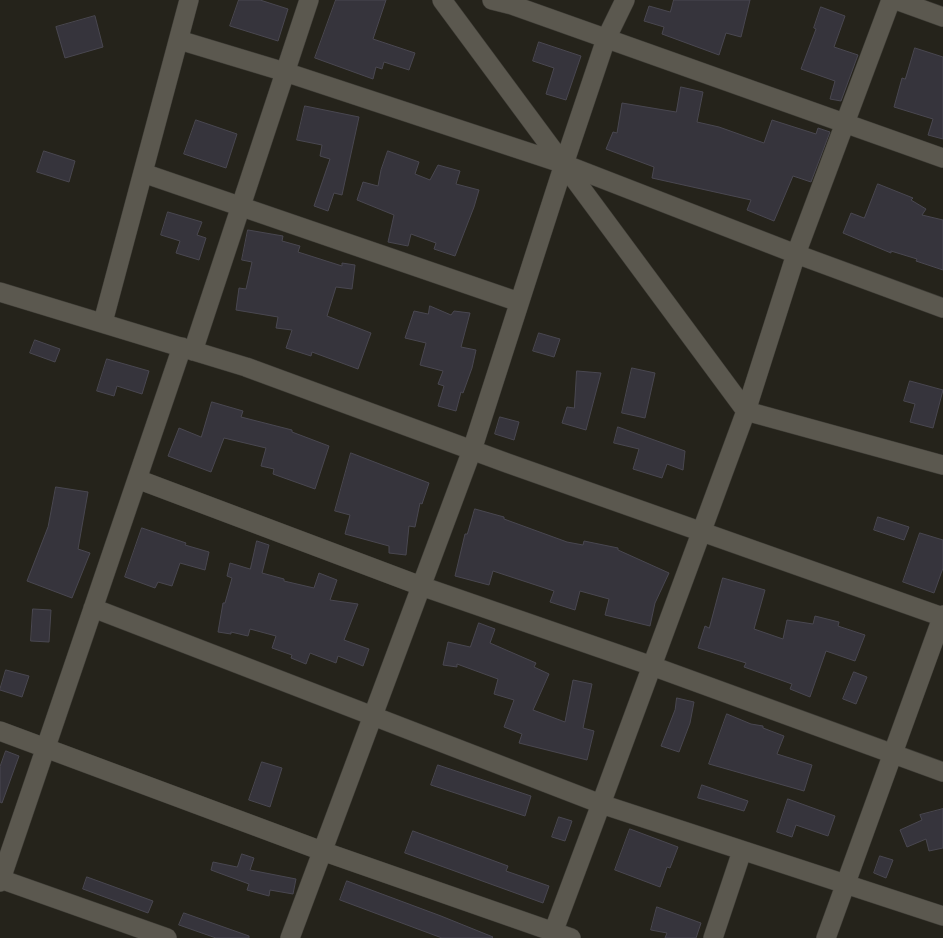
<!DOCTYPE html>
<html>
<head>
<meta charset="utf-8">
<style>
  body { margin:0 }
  canvas { display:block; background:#25231b }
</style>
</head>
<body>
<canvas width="943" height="938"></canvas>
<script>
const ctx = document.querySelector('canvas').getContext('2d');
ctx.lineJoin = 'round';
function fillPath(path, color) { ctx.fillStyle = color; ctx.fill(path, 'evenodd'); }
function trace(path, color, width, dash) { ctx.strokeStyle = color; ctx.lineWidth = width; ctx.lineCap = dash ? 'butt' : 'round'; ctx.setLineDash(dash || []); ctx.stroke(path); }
const building = new Path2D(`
  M239,0H260L288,9L278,41L230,26Z
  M336,0H386L373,39L415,53L409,70L384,62L382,69L376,67L373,79L315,58Z
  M674,0H750L741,37L726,33L719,55L662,34L664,27L644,21L649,6L670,12Z
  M821,7L845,16L834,47L858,55L841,101L830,99L835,81L801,69L816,29L814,28Z
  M95,16L103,47L65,58L56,27Z
  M539,42L581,56L566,100L546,94L554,68L533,61Z
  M915,48L943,57V139L928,135L933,119L894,107L902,78L905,79Z
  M681,87L703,92L697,122L719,127L764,143L772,120L816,134L818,128L830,132L811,182L793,176L774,221L747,210L751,200L652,178L654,167L606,149L613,132L617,133L622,103L676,112Z
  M305,106L359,117L342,195L334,193L328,211L314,206L330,159L320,156L322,145L297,140Z
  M196,120L237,134L226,168L184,154Z
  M44,151L75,161L69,182L37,172Z
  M388,151L419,162L415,174L430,180L438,165L460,171L456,184L479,190L474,207L455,256L434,249L436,243L411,234L408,246L388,242L394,215L357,200L363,182L378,186L381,170Z
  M878,184L913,198L911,200L926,209L922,215L943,220V270L916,261L917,259L891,251V253L843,233L851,213L864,218Z
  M168,212L202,222L197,235L206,238L199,260L176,253L180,241L161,235Z
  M248,230L283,236L282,241L300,246L298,252L342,266V263L355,265L352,289L336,287L327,316L371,333L358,369L312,352L311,356L286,348L292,330L276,328L278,317L236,310L239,288L246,289L252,262L242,260Z
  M430,306L451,315L454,311L470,313L461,347L476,350L472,368L463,393L461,392L456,411L438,406L444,386L438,384L443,371L420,365L426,343L405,338L414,311L428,314Z
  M539,333L560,339L554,357L533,351Z
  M35,340L60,349L55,362L30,353Z
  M107,359L149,371L142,394L117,386L114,396L97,391Z
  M632,368L655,373L645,418L622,413Z
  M577,371L601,373L586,430L562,423L567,407L574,408Z
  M910,381L943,390L933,428L910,422L915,404L904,401Z
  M212,402L243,411L241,417L292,430V432L329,446L315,489L273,474L274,469L261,466L266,448L224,438L211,472L168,456L179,428L201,437Z
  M500,417L519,422L514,440L495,434Z
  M618,427L685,451L683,470L667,464L662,478L633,469L639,449L614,443Z
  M351,453L429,483L422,504L420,503L415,527L409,526L406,555L389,553V546L345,534L350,515L335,511Z
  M56,487L88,492L78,549L90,553L72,598L27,581L48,527Z
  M475,509L504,517V519L567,542L583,545L584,541L618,548V550L669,573L655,603L650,626L605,615L609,599L580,591L575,610L550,602L554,591L493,571L489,585L455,576L465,534H467Z
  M878,517L909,527L904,540L874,530Z
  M142,528L186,543L185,545L209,552L205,570L180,563L172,586L158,582L155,588L125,577Z
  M920,533L943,540V568L934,593L903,582Z
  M257,541L269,545L262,573L284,579V581L314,588L319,573L337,580L330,600L358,604L344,640L369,649L363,666L338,656L336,663L310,653L306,664L291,658L292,655L272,648L276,636L250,629L248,636L231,632V634L218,632L223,603H225L232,578L227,576L230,563L250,569Z
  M723,578L765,590L754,629L783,639L787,620L813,624L815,616L839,622L838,626L865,635L855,661L826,651L810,697L790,689L792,684L744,667L746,663L698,648L705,626L709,628Z
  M33,609L51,610L49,642L31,641Z
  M479,623L495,629L490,643L536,663L534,667L549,674L533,710L565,722L573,680L592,684L583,728L594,731L587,760L519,743L522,734L504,727L514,700L494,694L498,679L457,664V667L443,665L448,642L470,647Z
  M6,670L29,676L22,697L0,690Z
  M854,672L867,677L856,704L843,699Z
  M677,698L694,702L690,723L679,752L661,746L675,710Z
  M727,714L751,724L763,726V728L784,736L777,754L812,765L804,791L709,764Z
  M6,751L19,756L2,803L0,802V767Z
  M262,762L282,768L270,807L249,800Z
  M438,765L531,796L525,816L431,785Z
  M702,785L748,801L744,811L698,798Z
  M788,799L835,816L828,836L796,825L792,837L777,832Z
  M943,809V848L929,851L926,839L907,847L900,830L922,820L920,815Z
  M559,817L572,821L565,841L552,837Z
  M630,829L678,847L670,868L667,867L660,887L615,870Z
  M413,831L508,866L506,871L549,886L543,903L405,853Z
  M242,854L254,858L250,870L296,879L293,894L270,890L269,896L247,890L249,884L211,870L213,862L237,867Z
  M880,856L893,860L886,878L874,873Z
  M87,877L153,901L148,913L83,889Z
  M347,881L441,916L493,937L492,938H442L340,900Z
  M657,907L701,923L696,938H665L667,933L651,930Z
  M184,913L249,936V938H216L179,925Z`);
const minor = new Path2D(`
  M442,0L746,411L943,465
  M492,0L512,5L943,158
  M896,0L943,17
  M179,40L285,72L564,164L796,254L943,308
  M143,173L519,302
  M0,292L246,367L507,463L943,617
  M103,322L189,0
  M193,351L309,0
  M137,479L421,586L652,666L943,772
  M93,608L601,804L943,916
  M0,731L322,851L571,938
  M0,879L167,938
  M0,882L182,347
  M290,938L472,450L564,164L606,39L625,0
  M551,938L601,804L746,411L796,254L891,0
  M713,938L742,851
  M826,938L943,615`);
fillPath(building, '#36343c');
trace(building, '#494750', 1);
trace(minor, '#3f3d37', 20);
trace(minor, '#5b584f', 19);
</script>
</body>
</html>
